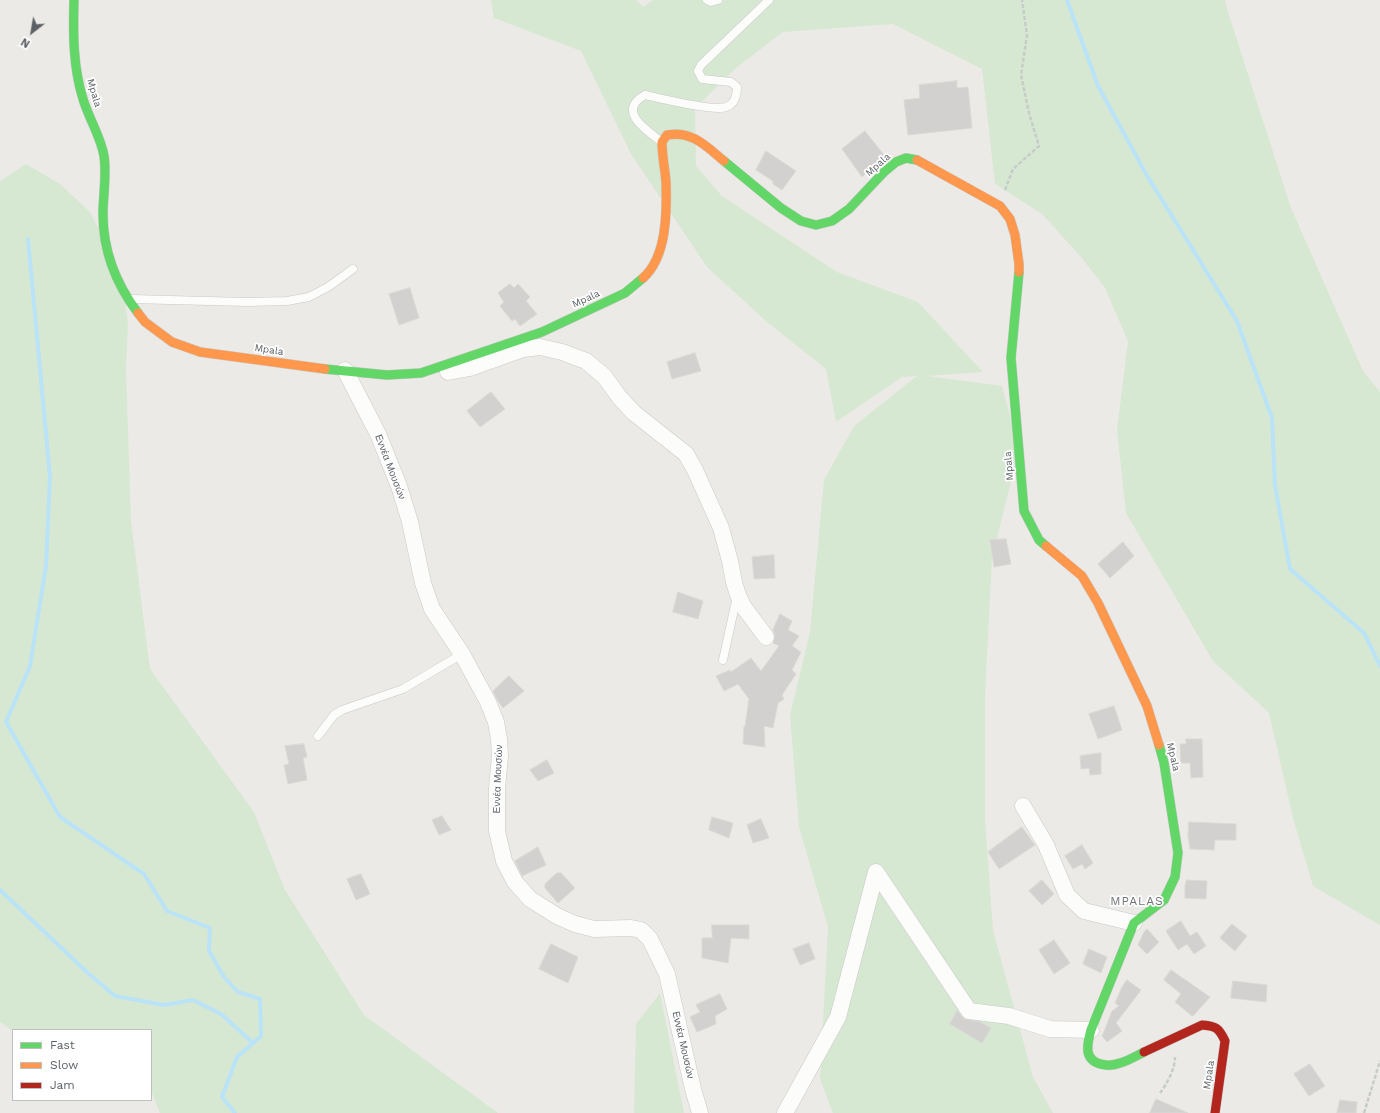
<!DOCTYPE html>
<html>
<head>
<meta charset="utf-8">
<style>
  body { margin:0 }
  #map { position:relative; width:1380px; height:1113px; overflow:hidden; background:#eceae6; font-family:"Work Sans",sans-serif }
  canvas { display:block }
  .legend { position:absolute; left:12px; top:1029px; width:140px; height:72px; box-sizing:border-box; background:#fff; border:1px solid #bec0c1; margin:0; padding:5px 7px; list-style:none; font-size:12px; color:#5c6165 }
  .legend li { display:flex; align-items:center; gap:8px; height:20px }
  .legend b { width:20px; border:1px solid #bec0c1 }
  .north { position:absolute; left:12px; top:12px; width:40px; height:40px; -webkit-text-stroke:3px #fff; paint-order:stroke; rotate:211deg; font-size:11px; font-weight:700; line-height:16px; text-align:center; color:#5c6165 }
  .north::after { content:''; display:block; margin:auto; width:14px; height:18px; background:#5c6165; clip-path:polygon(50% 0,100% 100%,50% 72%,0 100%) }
</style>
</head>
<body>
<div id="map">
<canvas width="1380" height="1113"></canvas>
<ul class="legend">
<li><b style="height:5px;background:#63d668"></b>Fast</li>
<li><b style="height:5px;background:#ff974d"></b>Slow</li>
<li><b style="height:5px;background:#b3261e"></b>Jam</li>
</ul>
<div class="north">N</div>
</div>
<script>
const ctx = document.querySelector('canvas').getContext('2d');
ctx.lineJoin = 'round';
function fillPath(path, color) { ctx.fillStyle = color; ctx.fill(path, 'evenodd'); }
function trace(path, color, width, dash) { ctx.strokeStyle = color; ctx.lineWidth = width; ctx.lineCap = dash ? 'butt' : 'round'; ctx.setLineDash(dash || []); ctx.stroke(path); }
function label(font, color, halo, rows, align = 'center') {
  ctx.font = font + ' "Work Sans",sans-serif'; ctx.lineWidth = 3.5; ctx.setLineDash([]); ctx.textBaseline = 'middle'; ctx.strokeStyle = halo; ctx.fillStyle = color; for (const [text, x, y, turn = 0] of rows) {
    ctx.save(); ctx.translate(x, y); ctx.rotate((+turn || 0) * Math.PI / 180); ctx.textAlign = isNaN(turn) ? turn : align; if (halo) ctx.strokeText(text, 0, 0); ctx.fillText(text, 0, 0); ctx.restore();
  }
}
const green = new Path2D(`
  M491,0H637L643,7L653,0H1225L1228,12L1291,208L1363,371L1380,392V925L1313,886L1293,818L1269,713L1213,661L1126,513L1117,430L1128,341L1105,288L1081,257L1042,214L995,184L982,69L893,24L783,32L736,68L695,108L696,166L722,196L837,272L918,302L983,372L927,376L1002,386L1019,449L992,558L985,695V819L993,930L1033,1077L1053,1113H833L820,1079L828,927L799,827L790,715L810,632L824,480L854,426L917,376L902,377L836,422L826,369L767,322L707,267L631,154L581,51L494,18Z
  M26,164L60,184L90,212L122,276L128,325L126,370L131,521L150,669L254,812L285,890L364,1015L498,1113H160L151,1091V1030L13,1031L0,1022V181Z
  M660,993L684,1113H634L636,1024Z`);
const stream = new Path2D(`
  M1067,0L1098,86L1146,174L1237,321L1272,418L1275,485L1290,569L1364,633L1380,666
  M28,239L50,477L46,566L30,666L6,722L60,817L144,874L167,911L210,928L209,951L224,977L238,992L260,999L261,1036L237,1057L222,1097L235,1113
  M0,890L89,974L115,996L164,1005L193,1000L221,1014L253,1043`);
const building = new Path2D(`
  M957,81V88L968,87L972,128L908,135L904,100L920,98L919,85Z
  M865,131L884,155L862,177L842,149Z
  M766,151L796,171L782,190L773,184V181L756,170Z
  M510,284L514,288L518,284L530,297L526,301L537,314L520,326L515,319L512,321L500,306L504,302L498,293Z
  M410,288L419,318L399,325L389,294Z
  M695,353L701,371L672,379L667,362Z
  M491,392L505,409L480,427L467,411Z
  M1006,539L1011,564L994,567L990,540Z
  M1123,542L1134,556L1110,578L1098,564Z
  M774,555L775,578L754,579L752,557Z
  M678,592L703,601L698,619L673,612Z
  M780,614L792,621L788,630L799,636L792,646L801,652L792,670L796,674L782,695L784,699L778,703L773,728L764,726L765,747L743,744L744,726H745L749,699L738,684L724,691L716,676L730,670L731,672L751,658L761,671L779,646L773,643L775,636L773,630Z
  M509,676L524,691L503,708L498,701L493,691Z
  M1114,706L1122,730L1098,739L1089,714Z
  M1186,739H1202L1203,777L1191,778L1190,763H1181L1180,744H1186Z
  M304,744L307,757L303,758L307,780L288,784L284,765L289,764L285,746Z
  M1101,753V774L1090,775L1089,768L1081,769L1080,756Z
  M547,760L554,773L538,781L530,770Z
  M442,816L451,830L439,835L432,820Z
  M712,817L733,823L729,838L709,830Z
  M761,819L769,838L753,843L747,825Z
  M1189,822L1236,824V840H1215L1214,850L1190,849L1188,836Z
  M1022,827L1035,845L999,869L988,852Z
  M1082,845L1093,863L1085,869L1082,864L1073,869L1065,856Z
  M538,847L546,865L522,876L515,861Z
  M557,873H561L575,888L558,903L545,888V884Z
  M361,874L370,894L356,900L347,879Z
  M1042,880L1054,894L1042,905L1029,891Z
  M1187,880L1207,881L1206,899L1185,898V885Z
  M1181,921L1190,936L1197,932L1206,946L1194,954L1187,944L1178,950L1166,931Z
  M1232,924L1247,936L1235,951L1220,938Z
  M712,925H749V939L731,938L728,963L702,958V938H712Z
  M1147,929L1159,942L1147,954L1138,945L1144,932Z
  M1054,940L1070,963L1054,974L1039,950Z
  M809,943L815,959L800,965L793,949Z
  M551,944L578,957L568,983L539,969Z
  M1089,949L1107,957L1101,973L1083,964Z
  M1171,970L1210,997L1194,1015L1192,1016L1175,1002L1181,994L1164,980Z
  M1127,980L1141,990L1116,1023L1122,1031L1107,1042L1102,1036L1103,1034L1112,1011L1119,1006L1115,1003L1122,987Z
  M1233,981L1267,985L1266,1002L1231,998Z
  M720,994L727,1009L715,1016L716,1024L697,1032L690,1017L700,1012L696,1005Z
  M957,1011L964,1019L980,1022L991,1028L982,1043L950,1024Z
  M1310,1064L1325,1086L1309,1096L1294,1074Z
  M1156,1099L1188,1113H1150Z
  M1340,1100L1357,1102L1356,1113H1337Z`);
const path = new Path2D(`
  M1005,190L1013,169L1039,146L1029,113L1021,75L1027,35L1022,0
  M1160,1093C1167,1084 1175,1069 1175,1057
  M1364,1113L1380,1061`);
const lane = new Path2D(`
  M707,0L711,2L718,0
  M662,142C646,130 616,111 645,95C660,98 715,112 726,107C735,104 737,96 737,87L731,82L702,79L698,71L701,65L769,0
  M131,299L247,302L287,301L309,297L328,287L353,269
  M723,660L737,596
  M318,736L334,715L342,710L403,689L462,654`);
const street = new Path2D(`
  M345,370L378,434L399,486L410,522L423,583L432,609L462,654L488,702L496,722L499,739L500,756L497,788V831L504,861L515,882L530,899L557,916L575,924L594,929L631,928L641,930L650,939L667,974L693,1089L700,1113
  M448,372L470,368L523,349L540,347L562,352L586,361L604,376L620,398L634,413L686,454L695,470L721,528L730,561L734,582L738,595L743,606L766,637
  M1023,806L1046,845L1067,895L1084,911L1134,923
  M785,1113L838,1017L876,872L969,1011L1009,1016L1050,1029L1091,1030`);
const fast = new Path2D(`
  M74,0C73,34 73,67 83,99C89,119 101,137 104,156C107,175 103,195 103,214C103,250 116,284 138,313
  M724,161L781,208L801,221L816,225L832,221L849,209L884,172L896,162L906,158L917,160
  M1019,272L1011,358L1024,511L1039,540L1046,546
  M325,369L387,375L421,373L542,332L625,293L643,278
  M1144,1052C1136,1056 1128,1061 1120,1063C1110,1067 1091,1066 1088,1052C1087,1045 1089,1037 1091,1030L1134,923L1164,900L1175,877L1178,853L1164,763L1159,745`);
const slow = new Path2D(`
  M917,160L1000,206L1010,219L1015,235L1019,264V272
  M643,278C667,257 667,212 666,182C665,169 662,156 662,142L667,135C692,130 707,147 724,161
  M138,313L145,322L172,342L200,352L325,369
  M1046,546L1082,576L1098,603L1147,706L1159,745`);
const jam = new Path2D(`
  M1144,1052L1202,1025C1216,1026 1219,1028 1225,1041L1215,1113`);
const streetNames = [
  ["Mpala",94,93,74],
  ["Mpala",878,165,-41],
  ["Mpala",586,299,-25],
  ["Mpala",269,350,8],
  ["Mpala",1009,466,-95],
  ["Εννέα Μουσών",390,467,69],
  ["Mpala",1173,757,76],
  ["Εννέα Μουσών",498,779,-88],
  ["Εννέα Μουσών",683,1045,77],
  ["Mpala",1209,1075,-82]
];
const quarterNames = [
  ["MPALAS",1137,901]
];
fillPath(green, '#d6e8d2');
trace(stream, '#bae3f7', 4);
fillPath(building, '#d2d1cf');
trace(building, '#dbd9d6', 1);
trace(lane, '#c8c9c8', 9);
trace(street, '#c8c9c8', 17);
trace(fast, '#c8c9c8', 10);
trace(slow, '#c8c9c8', 10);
trace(jam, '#c8c9c8', 10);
trace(path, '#c6ccc8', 2.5, [4, 2]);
trace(lane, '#fcfcfb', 8);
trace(street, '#fcfcfb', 16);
trace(fast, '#63d668', 9);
trace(slow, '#ff974d', 9);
trace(jam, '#b3261e', 9);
label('10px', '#5c6165', '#fff', streetNames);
ctx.letterSpacing = '1px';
label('12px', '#6d7377', '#fff', quarterNames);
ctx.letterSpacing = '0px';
</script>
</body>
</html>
